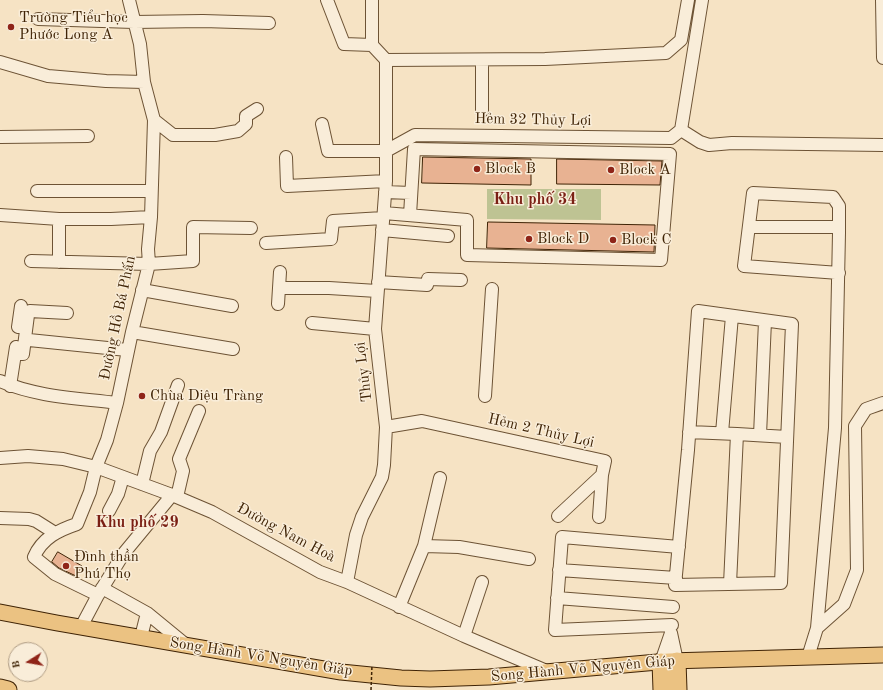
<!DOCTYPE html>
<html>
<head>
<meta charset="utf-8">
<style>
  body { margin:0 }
  #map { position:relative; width:883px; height:690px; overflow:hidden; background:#f6e3c4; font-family:"Old Standard TT",serif }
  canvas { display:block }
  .north { position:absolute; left:8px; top:642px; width:40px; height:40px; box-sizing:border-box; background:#f9edd9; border:1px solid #af9c84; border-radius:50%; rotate:259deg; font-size:11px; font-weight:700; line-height:16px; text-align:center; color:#3f2305 }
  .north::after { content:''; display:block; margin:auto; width:14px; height:18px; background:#8f2418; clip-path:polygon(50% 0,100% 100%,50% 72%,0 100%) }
</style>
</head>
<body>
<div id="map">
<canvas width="883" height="690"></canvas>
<div class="north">B</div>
</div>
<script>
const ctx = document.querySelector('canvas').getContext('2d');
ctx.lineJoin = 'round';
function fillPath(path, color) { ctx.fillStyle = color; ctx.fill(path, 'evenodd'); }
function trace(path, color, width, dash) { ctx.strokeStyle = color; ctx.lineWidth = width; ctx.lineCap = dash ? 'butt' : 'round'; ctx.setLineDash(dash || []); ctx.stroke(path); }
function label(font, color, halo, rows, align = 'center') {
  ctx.font = font + ' "Old Standard TT",serif'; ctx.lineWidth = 3; ctx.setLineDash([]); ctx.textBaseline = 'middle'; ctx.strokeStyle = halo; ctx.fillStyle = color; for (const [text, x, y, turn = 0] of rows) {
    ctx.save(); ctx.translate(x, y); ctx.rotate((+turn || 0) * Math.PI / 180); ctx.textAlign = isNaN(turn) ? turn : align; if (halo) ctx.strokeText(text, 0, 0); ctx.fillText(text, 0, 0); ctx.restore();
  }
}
const green = new Path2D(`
  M487,189H601V220L487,219Z`);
const building = new Path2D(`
  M423,157L531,159V185L422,183Z
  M557,159L662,161L660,185L557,184Z
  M488,222L655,225L654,252L487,248Z
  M58,552L82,566L76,576L59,568L52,562Z`);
const minor = new Path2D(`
  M327,0L344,44L372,45
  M372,0V45L386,60
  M882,0L883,58
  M38,19L134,22L203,21L269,23
  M0,62L48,76L106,81L144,82
  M482,111V60
  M154,120L173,135H215L238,131L246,124V116L257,109
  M322,124L328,151H386L415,135L671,138L681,130
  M681,130L700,142L709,145L732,143L883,145
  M681,130L702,0
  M0,137L88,136
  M286,157L287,186L386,181
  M37,191H151
  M385,192L411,193
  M384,213L467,220V255L661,260L670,154L414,149L410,215
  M0,215L59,219H111L151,217
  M59,219V262
  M749,227H839
  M382,230L448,236
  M266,243L331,239L333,221L383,218
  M31,261L149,264L193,261V227L251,228
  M378,282L427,285L428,279L461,280
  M279,288H329L377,291
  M142,290L232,306
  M278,304L280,272
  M698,311L792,324L781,583L675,585L688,450Z
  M312,323L375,329
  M18,327L21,306
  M132,332L233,349
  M29,340L127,350
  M15,354H23L28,315L30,311L67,313
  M0,381C36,397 78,398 117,403
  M10,386L16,347
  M485,396L492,289
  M386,427L422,421L605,461L602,475L558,516
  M689,432L737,434L730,584
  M722,433L732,316
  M737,434L787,437
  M760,435L765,321
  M0,458L28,456L63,459L96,467L172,495L212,512L320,572L347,582L464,636L549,672
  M142,484L150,451L161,432L178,385
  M177,497L183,471L179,459L199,411
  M109,511L118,494L123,477
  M599,517L602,475
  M0,518L29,519L36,521L55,533
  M424,546L459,547L529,559
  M559,570L676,578
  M347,582L356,535L362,517L382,477L384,465L386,427L375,329L386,181V60L545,59L666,53L681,40L688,0
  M102,588L147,613L186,645
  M98,595L55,574L34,557C42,538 59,530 77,524L90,492L96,467L107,440L117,403L132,332L149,264L148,249L151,217L154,120L144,82L140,44L129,0
  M557,598L673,607
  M399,607L424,546L440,478
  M672,625L555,630L562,537L679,547
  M81,627L98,595L124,553L172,495
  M817,628L835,428L839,233V206L833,197L753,193L744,266L839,273
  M464,636L482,582
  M141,637L147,613
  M808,657L817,628L844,604L857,570L855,426L866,409L883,403
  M661,662L671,633L677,661`);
const major = new Path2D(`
  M0,612L57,623L341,672L401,678L430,679L489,677L669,661L883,655`);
const highway = new Path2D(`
  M677,661L678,690
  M661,662L662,690
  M0,688L8,690`);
const pathBridge = new Path2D(`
  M371,690L372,665`);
const markers = [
  [11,27,4,"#8f2418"],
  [477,169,4,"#8f2418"],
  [611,170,4,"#8f2418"],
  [529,239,4,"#8f2418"],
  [613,240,4,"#8f2418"],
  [142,396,4,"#8f2418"],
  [66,566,4,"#8f2418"]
];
const poiNames = [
  ["Trường Tiểu học",19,18],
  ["Phước Long A",19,35],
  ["Block B",485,169],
  ["Block A",619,170],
  ["Block D",537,239],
  ["Block C",621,240],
  ["Chùa Diệu Tràng",150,396],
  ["Đình thần",74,557],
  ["Phú Thọ",74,574]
];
const streetNames = [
  ["Hẻm 32 Thủy Lợi",533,120,1],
  ["Đường Hồ Bá Phấn",118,318,-78],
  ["Thủy Lợi",364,372,-97],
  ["Hẻm 2 Thủy Lợi",541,431,13],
  ["Đường Nam Hoà",286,533,28],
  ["Song Hành Võ Nguyên Giáp",261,657,9],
  ["Song Hành Võ Nguyên Giáp",583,669,-5]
];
const neighbourhoodNames = [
  ["Khu phố 34",535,200],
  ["Khu phố 29",137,523]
];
fillPath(green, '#bec393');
fillPath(building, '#e8b292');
trace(building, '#3f2305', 1);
trace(minor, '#6d5335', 14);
trace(major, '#3f2305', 17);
trace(highway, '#3f2305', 19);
trace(minor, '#f9edd9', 12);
trace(major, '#ebc282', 15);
trace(highway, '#ebc282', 17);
trace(pathBridge, '#3f2305', 1.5, [3, 2]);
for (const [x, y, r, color] of markers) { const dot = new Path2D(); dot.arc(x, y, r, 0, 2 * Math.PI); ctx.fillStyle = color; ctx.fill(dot); trace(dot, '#f9edd9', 1.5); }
label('15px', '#3f2305', '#f9edd9', poiNames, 'left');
label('15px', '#3f2305', '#f9edd9', streetNames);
label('bold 16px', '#7a1f14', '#f9edd9', neighbourhoodNames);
</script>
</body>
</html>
